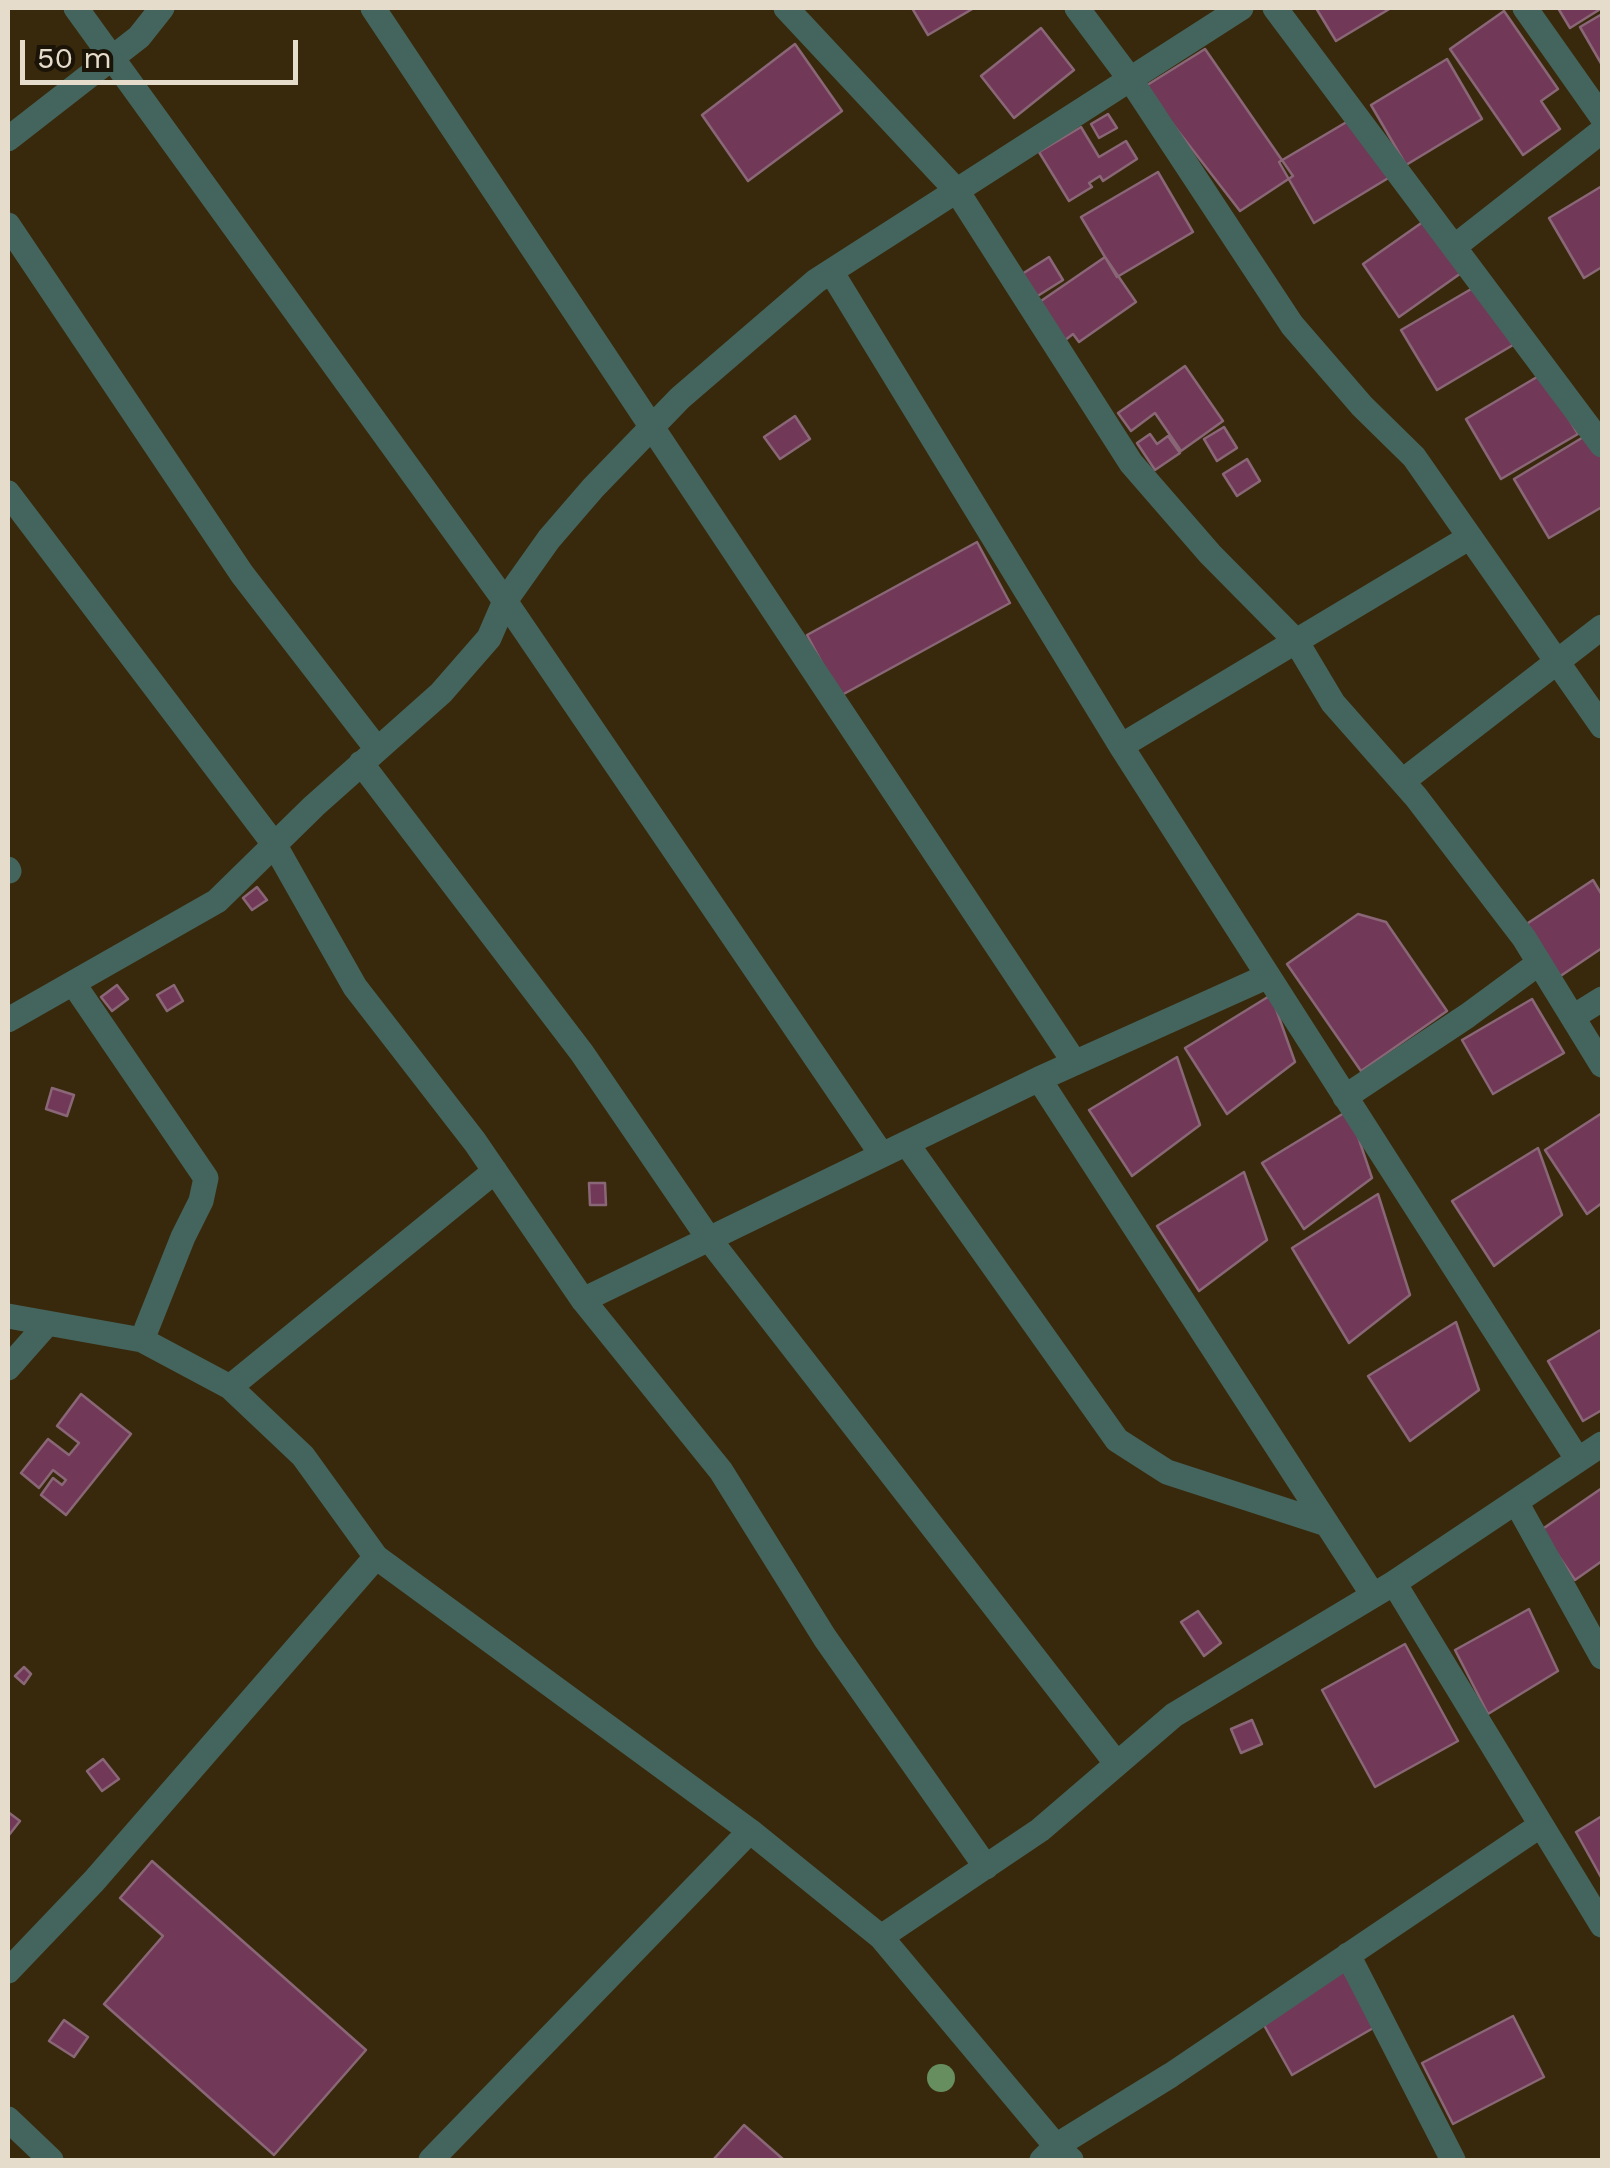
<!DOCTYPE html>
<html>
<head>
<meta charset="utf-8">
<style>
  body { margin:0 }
  #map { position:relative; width:1610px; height:2168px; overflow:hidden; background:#39290c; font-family:"Work Sans",sans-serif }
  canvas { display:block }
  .frame { position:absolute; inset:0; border:10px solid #e6dccc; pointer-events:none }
  .scale { position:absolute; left:20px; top:40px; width:278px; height:45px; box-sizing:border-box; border:5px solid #e6dccc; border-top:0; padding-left:12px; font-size:30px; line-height:35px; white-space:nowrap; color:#e6dccc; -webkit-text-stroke:8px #1a1307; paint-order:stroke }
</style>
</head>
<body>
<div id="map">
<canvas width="1610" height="2168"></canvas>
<div class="frame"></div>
<div class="scale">50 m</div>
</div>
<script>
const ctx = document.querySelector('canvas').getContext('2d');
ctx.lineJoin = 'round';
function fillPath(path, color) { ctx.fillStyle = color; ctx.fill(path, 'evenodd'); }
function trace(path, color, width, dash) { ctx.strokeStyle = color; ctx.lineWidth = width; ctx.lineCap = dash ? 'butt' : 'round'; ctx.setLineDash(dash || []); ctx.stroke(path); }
const building = new Path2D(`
  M912,8H974L928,35Z
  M1316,8H1391L1336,41Z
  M1558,8H1602L1570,28Z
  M1504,11L1558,89L1541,101L1560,129L1523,155L1450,49Z
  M1602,14V65L1580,27Z
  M1041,28L1074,70L1014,118L981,76Z
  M795,44L842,111L748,181L702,115Z
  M1205,49L1293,176L1240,211L1144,87Z
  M1447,59L1482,119L1406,165L1371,105Z
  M1108,114L1117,128L1099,138L1091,124Z
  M1355,117L1390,177L1314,223L1279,162Z
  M1081,127L1099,157L1126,141L1137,159L1103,181L1100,176L1089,183L1092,187L1069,201L1039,152Z
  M1158,172L1193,232L1117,277L1081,217Z
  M1602,186V267L1584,278L1549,218Z
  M1427,219L1464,271L1399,317L1363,264Z
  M1049,257L1063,280L1036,297L1022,274Z
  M1105,257L1136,302L1079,342L1073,334L1064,341L1038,303Z
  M1478,285L1513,345L1437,390L1401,330Z
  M1185,366L1223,421L1181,451L1155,413L1131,431L1118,413Z
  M1542,374L1578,434L1501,479L1466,419Z
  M795,416L810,439L780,459L764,437Z
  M1224,427L1237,448L1217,461L1204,439Z
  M1590,433L1602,453V507L1549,538L1514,479Z
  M1150,434L1157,444L1168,436L1180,453L1155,470L1137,443Z
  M1247,459L1260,481L1237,496L1223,474Z
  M977,542L1010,603L840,696L807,635Z
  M1593,880L1602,895V948L1559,977L1525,925Z
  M257,887L267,900L252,910L243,898Z
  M1358,914L1386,922L1447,1011L1361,1071L1287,964Z
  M117,985L128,999L112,1011L101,997Z
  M174,985L183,1001L167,1011L157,995Z
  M1271,995L1295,1062L1227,1114L1185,1048Z
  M1532,999L1564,1053L1493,1094L1462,1040Z
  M1177,1057L1200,1125L1132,1176L1089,1110Z
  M52,1088L74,1095L67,1116L46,1109Z
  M1349,1110L1372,1178L1304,1229L1262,1163Z
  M1602,1113V1203L1587,1214L1545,1150Z
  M1538,1148L1562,1215L1494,1266L1452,1201Z
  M1244,1172L1267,1240L1199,1291L1157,1226Z
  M589,1183H605L606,1205H590Z
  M1378,1194L1410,1295L1349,1343L1292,1248Z
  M1456,1322L1479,1390L1410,1441L1368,1376Z
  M1602,1329V1410L1583,1421L1548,1361Z
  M81,1394L131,1434L66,1515L41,1495L53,1478L62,1485L66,1480L53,1470L39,1488L21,1473L48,1439L69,1455L79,1443L57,1426Z
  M1602,1488V1561L1575,1580L1541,1530Z
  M1529,1609L1558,1671L1488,1714L1455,1650Z
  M1198,1611L1221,1643L1204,1656L1181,1622Z
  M1405,1644L1458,1741L1375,1787L1322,1690Z
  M24,1667L31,1674L24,1684L15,1676Z
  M1252,1720L1262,1744L1241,1753L1231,1729Z
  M103,1759L119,1779L102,1791L87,1771Z
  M8,1812L20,1821L9,1835L8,1834Z
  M1602,1816V1879L1576,1832Z
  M152,1861L366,2050L274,2155L104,2004L163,1936L120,1898Z
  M1343,1970L1375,2027L1292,2075L1260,2018Z
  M1513,2016L1544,2077L1453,2124L1422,2063Z
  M64,2020L88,2037L74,2057L49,2041Z
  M744,2125L784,2160H713Z`);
const street = new Path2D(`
  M76,8L505,601L882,1155
  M373,8L1075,1063
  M786,8L957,191L1131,463L1210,554L1296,641L1333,703L1416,797L1524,938L1602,1065
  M1077,8L1130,79L1292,325L1362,406L1414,457L1602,726
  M1275,8L1602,445
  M1525,8L1602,117
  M8,139L139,37L162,8
  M8,225L242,574L377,749
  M1454,247L1602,131
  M832,273L1121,746L1578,1460
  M8,493L274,844L355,987L475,1142L583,1300L721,1471L825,1638L986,1867
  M1121,746L1470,537
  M361,763L582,1053L709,1239L1117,1764
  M1403,781L1602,627
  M8,869L9,871
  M73,983L206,1178L201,1201L183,1237L142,1340
  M1573,1017L1602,999
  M8,1020L217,901L314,806L441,693L489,638L505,601L549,539L593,488L680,398L816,281L1241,8
  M1039,1079L1373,1595
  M1345,1097L1467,1016L1539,963
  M907,1144L1117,1440L1167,1472L1327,1524
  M583,1300L1039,1079L1268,976
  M8,1316L142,1340L230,1387L303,1456L376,1557L750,1831L881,1937
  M8,1368L46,1325
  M230,1387L495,1171
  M1516,1502L1602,1657
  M1394,1583L1602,1925
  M1348,1955L1453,2160
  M8,1971L94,1881L376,1557
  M8,2119L51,2160
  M431,2160L750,1831
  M1042,2160L1056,2146L1171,2075L1541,1825
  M1071,2160L1056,2146L881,1937L1040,1830L1174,1715L1394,1583L1602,1444`);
const trees = [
  [941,2078]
];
fillPath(building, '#723857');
trace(building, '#896777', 2.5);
trace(street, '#44655d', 25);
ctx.fillStyle = '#668e5e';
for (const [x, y] of trees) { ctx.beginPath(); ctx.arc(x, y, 14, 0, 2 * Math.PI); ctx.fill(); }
</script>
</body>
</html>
